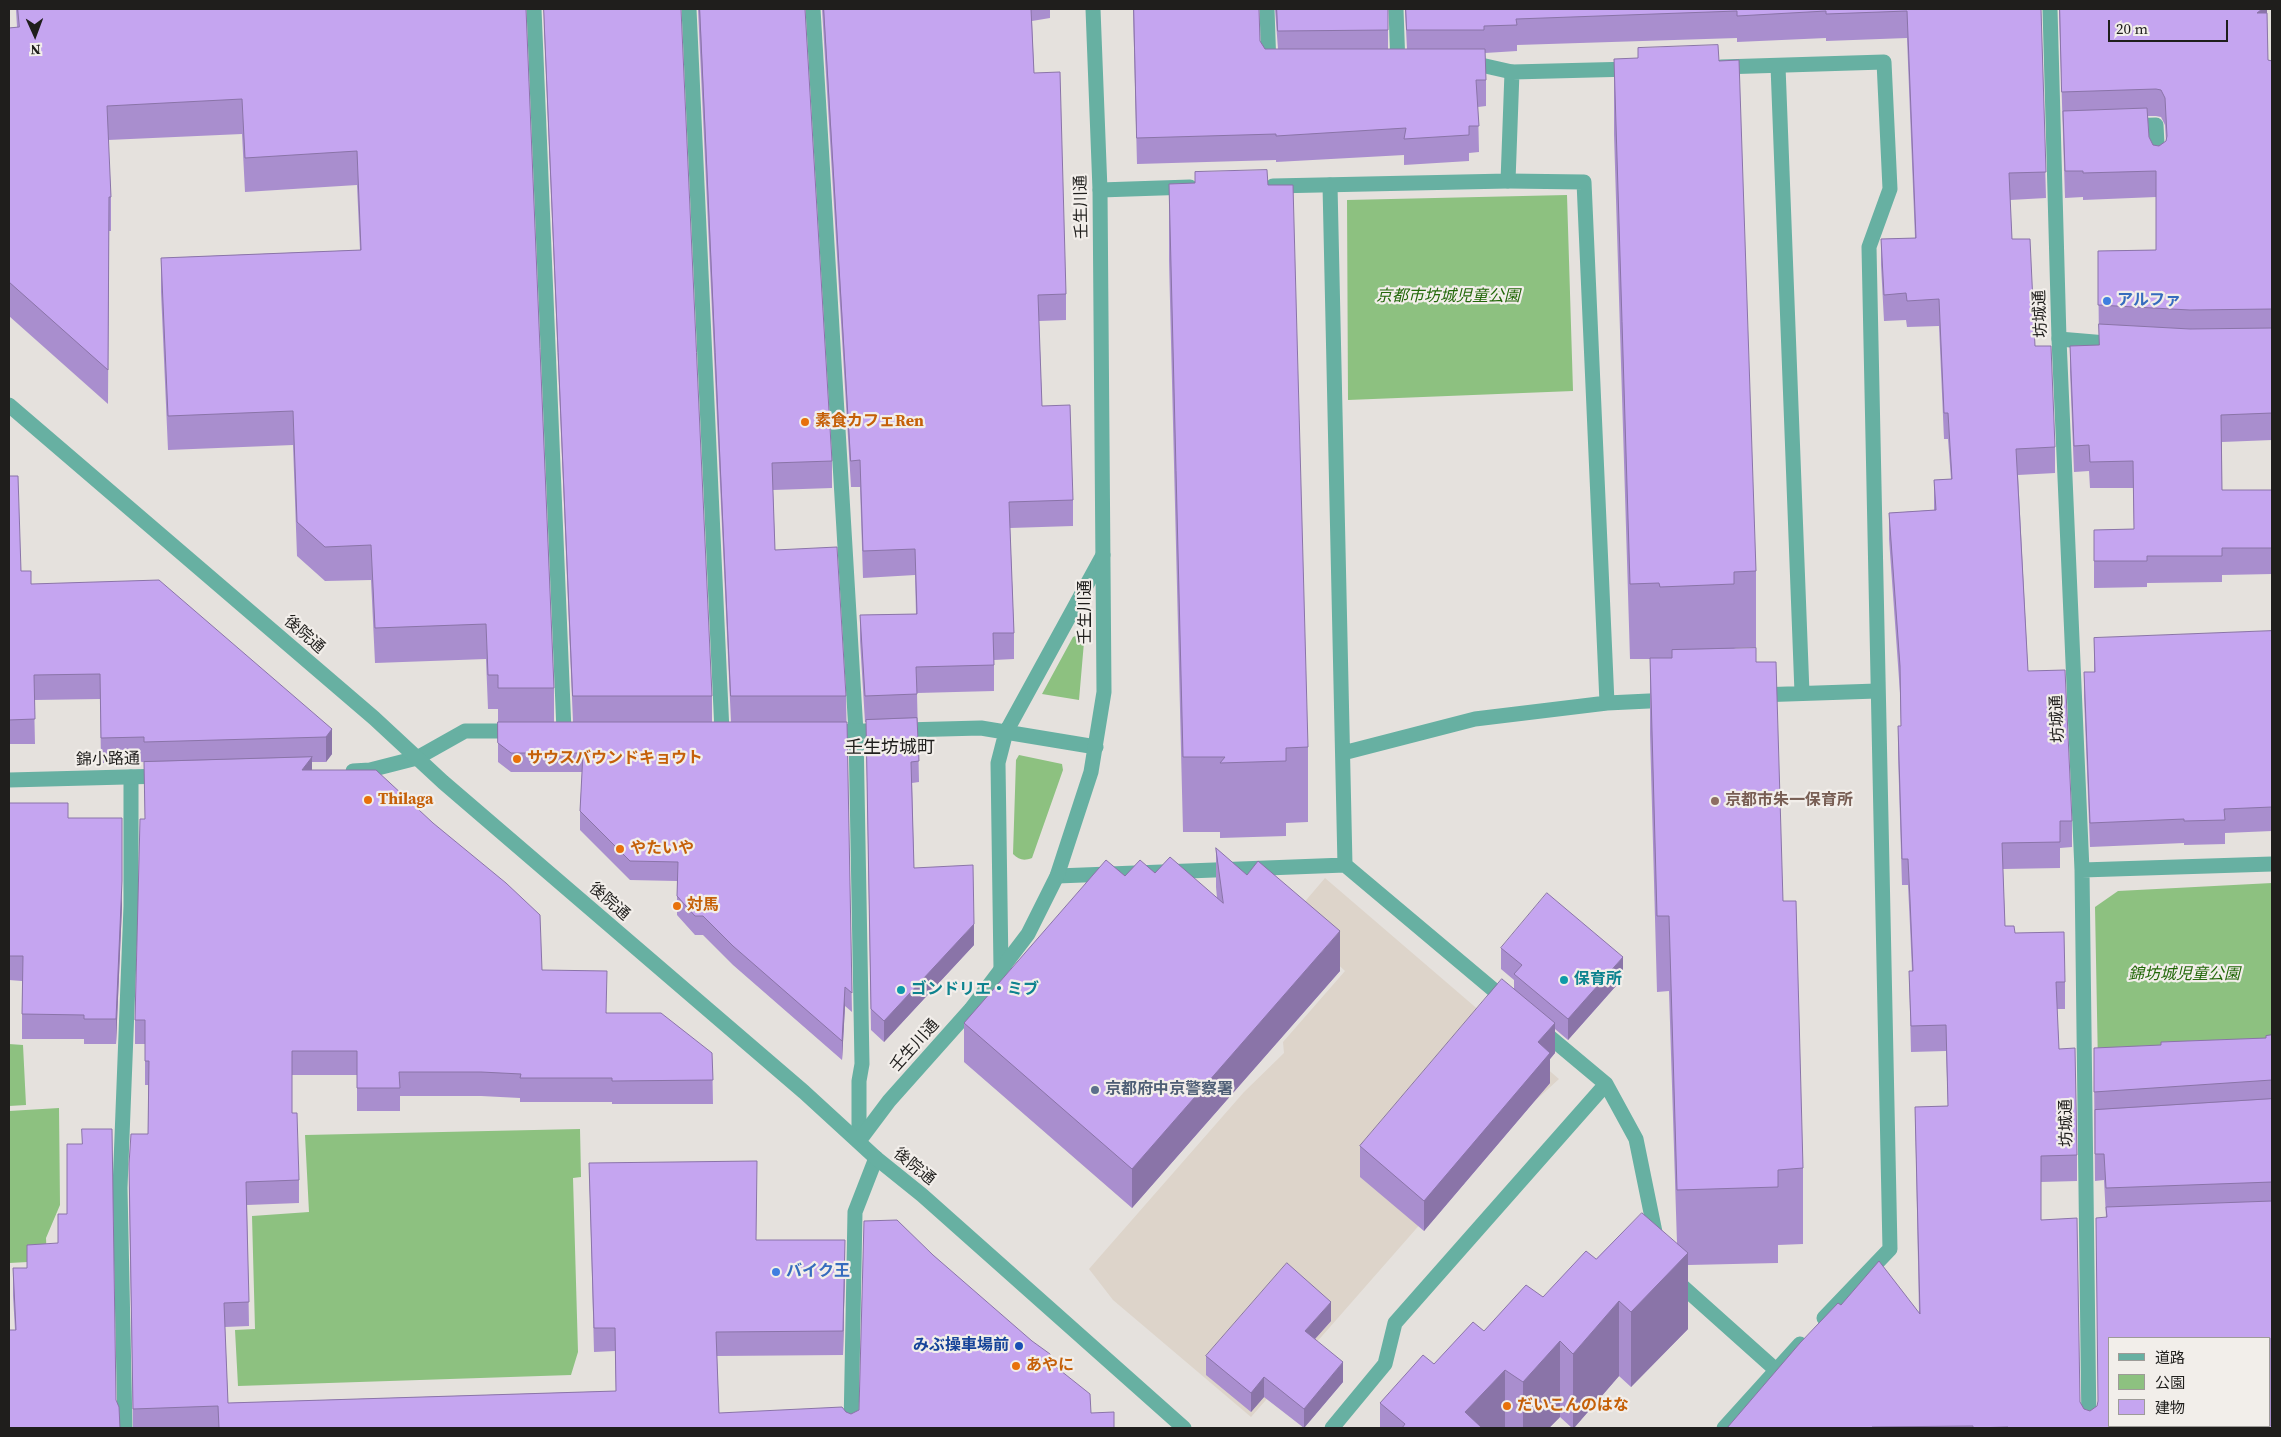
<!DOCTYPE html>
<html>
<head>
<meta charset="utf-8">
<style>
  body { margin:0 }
  #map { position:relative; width:2281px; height:1437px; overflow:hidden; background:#e5e1dd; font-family:"Source Serif 4","Noto Sans JP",serif }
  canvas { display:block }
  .frame { position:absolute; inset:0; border:10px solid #1f1e1c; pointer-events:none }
  .legend { position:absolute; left:2108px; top:1337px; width:162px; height:90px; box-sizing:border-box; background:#f2eeea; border:1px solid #9e9b98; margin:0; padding:6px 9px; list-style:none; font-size:15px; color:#1f1e1c }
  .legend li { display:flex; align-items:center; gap:10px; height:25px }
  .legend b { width:25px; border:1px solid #9e9b98 }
  .north { position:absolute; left:10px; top:10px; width:50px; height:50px; -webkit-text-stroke:4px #f2eeea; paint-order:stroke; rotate:178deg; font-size:14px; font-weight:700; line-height:20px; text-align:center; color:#1f1e1c }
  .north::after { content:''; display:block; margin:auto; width:18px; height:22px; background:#1f1e1c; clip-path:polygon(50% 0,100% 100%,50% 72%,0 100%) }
  .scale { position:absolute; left:2108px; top:20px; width:120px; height:22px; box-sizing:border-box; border:2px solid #1f1e1c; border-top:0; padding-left:6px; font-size:15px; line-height:18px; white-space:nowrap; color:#1f1e1c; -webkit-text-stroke:4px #f2eeea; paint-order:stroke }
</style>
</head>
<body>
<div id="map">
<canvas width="2281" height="1437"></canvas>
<div class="frame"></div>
<ul class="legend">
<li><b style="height:6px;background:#67b0a2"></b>道路</li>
<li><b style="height:14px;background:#8dc180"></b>公園</li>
<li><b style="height:14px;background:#c5a5f0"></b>建物</li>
</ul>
<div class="north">N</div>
<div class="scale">20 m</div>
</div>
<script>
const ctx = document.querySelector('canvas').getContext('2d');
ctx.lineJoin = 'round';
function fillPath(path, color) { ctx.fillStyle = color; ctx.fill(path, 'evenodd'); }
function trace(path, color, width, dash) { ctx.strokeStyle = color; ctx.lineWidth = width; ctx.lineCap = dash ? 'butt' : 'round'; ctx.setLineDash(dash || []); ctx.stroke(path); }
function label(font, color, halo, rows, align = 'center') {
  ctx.font = font + ' "Source Serif 4","Noto Sans JP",serif'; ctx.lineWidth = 4.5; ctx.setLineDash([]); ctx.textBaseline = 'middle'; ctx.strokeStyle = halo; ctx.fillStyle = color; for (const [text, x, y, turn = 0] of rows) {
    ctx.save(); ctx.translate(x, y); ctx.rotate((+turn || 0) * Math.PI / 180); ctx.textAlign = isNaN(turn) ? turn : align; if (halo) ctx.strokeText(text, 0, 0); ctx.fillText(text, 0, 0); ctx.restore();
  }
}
const built = new Path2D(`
  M1325,878L1559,1079L1501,1132L1251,1417L1113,1300L1089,1269L1244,1092L1284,1053L1283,1042L1345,971L1290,919Z`);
const green = new Path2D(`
  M1567,195L1573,391L1348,400L1347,200Z
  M1078,635L1083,636L1084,642L1079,700L1042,694L1073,637Z
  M1019,755L1062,764L1063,770L1032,858C1024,861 1019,860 1013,854L1016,760Z
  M2272,883V1057L2098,1066L2095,907L2118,891Z
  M9,1002V1044L23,1045L26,1105L9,1106Z
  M59,1108L60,1205L46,1238L47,1261L9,1263V1111Z
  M580,1129L581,1177L573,1178L578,1352L571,1375L238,1386L235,1330L255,1329L252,1216L309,1212L305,1135Z`);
const service = new Path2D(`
  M534,9L564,731
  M689,9L722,732
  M813,9L856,732L862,1064L859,1081V1141
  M1267,9L1269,67H1271
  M1396,9L1398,66
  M1467,65H1481L1512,72
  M1778,66L1802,693
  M2128,126L2156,125L2158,163
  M1508,181L1584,182L1607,703
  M1330,185L1345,865
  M2059,339L2118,344
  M1758,695L1877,691
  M1343,753L1475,719L1607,703L1670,700
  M1057,876L1345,865L1508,1002
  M1539,1028L1606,1084L1636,1139L1657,1242
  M1672,1277L1776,1370
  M125,1428L120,1188L131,906V777
  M1332,1428L1385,1364L1395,1323L1606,1084`);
const minor = new Path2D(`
  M2050,9L2059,339L2082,870L2089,1428
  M1721,67L1884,62L1890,189L1869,247L1890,1249L1824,1318
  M1273,186L1508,181L1512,72L1633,69
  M1100,190L1190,187
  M826,732L981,728L1096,747
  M353,771L370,770L417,758L465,731H518
  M9,780L165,776
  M2082,870L2272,864
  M1001,969L998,763L1006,732L1103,555
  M851,1428L855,1212L876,1158
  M1724,1428L1800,1344`);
const tertiary = new Path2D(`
  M9,405L374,718L443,782L804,1092L876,1158L922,1195L1184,1428
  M859,1141L889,1101L971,1009L1028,934L1057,876L1091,772L1104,692L1100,190L1093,9`);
const wall = new Path2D(`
  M16,9H526L554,688V722H573L544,27V9L712,696V722H731L698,9H805L832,461V488L773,490L775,550L846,696L852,1012L845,1006L842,1060L733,965L703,935H695L677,915V881L630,880L580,830V811L582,772H511L498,762V709H488L486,659L375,663L371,580L325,581L297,556L293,445L168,450L161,292V258L360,250L357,185L245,192L242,134L108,140L111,197V231H109L108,404L9,316V28L17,27Z
  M822,9H1050V18L1032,21L1034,73L1066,294V320L1039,321L1042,406L1073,500V526L1010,528L1014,633V659L994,660V691L917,693L919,782L912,783L914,868L974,945L884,1042L871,1030L866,722H865L860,641V615L916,614L915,575L863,578L860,487H851Z
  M1133,9H1259L1260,41L1265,49H1278L1275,9H1388V49H1407L1405,9H2041L2046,198L2010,200L2012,239L2035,346L2055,447V473L2018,475L2028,671L2072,821V847L2060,848V868L2003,869L2005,926L2015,933L2065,982V1009H2057L2059,1049L2077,1155V1181L2041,1182V1220L2080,1402L2084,1409L2090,1411L2097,1406L2098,1402L2106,1217L2104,1180L2095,1181L2094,1074L2161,1045L2266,1038L2272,1035V1428H1727L1841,1305L1919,1313L1915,1107L1948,1106L1946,1051L1911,1052L1909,971H1912L1910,926L1908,885H1902L1898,753V726H1901L1900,693L1889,539V513L1934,510V480L1951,479L1948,439H1944L1939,326L1907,327L1906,320L1884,321L1881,265V239L1915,238L1907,38L1826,41V38L1737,42V38L1517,45V51L1485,53L1486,80V106L1478,107L1479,152L1469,153V161L1404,165V155L1276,162V160L1137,164Z
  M2059,9H2267L2268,60L2272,61V440L2222,442V490H2272V574L2222,575V582L2147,583V587L2094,588V530L2134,529L2133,488H2090L2089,471L2074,472L2070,372V346L2099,345L2098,251L2156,250V197L2083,200V197L2065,198ZM2148,116H2156L2161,117L2165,125L2166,141L2159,146L2153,145L2149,137Z
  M1614,59L1719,61L1756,571V647L1734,648L1756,662L1783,901L1803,1168V1244L1778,1245V1263L1688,1265V1329L1631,1387L1619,1376L1574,1428H1572L1560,1417L1549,1428H1380V1403L1434,1364L1484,1331L1543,1297L1596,1259L1677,1244L1669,991L1657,992L1650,734V659H1630L1614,134Z
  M1195,172L1308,747V822L1286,823V836L1220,838V832H1183L1169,260V184L1195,183Z
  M9,476L21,571L31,584L332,729V754L326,762H312V770L542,970L607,1013L712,1053L713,1104H612V1102H520V1098L481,1096H400V1111H357V1075H292V1113L299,1180V1203L247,1205L249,1326L225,1327L228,1403L616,1391L615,1351L594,1352L589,1163L756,1240L845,1264L843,1355L717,1356L719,1413L846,1412L851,1414L859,1410L933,1255L1051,1363L1091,1413L1114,1428H133L129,1188L148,1134V1085H145V1044H135V1020L145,819L144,762L101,763L100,699L34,700L35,744H9Z
  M2272,631V831L2225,833V844L2184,845V843L2090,847L2084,696V672H2094V638Z
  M9,803L68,818L122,906L116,1044H84V1039H22V981L9,980Z
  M1216,848L1340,971L1132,1208L964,1062V1023L1125,876L1155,873L1217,898L1216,887Z
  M1501,948L1623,978L1568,1040L1555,1029V1053L1550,1059V1083L1424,1231L1360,1177V1146L1514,989V980L1501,969Z
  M27,1245L116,1400L15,1330L13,1296V1268H27Z
  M1331,1321L1315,1339L1343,1382L1304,1428L1264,1397L1251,1412L1206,1375V1356Z`);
const shadedWall = new Path2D(`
  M2262,9H2267V31L2257,13Z
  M332,729V754L326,762V737Z
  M312,757V781L302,770Z
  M122,881V906L116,1044V1019Z
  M974,924V945L884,1042V1021Z
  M1340,931V971L1132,1208V1169Z
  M1623,957V978L1568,1040V1019Z
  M845,987V1006L842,1060V1041Z
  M1555,1023V1053L1550,1059V1083L1424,1231V1201L1538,1042Z
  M845,1240V1264L843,1355V1331Z
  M1688,1253V1329L1631,1387V1312Z
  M1619,1301V1376L1574,1428H1573V1354Z
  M1331,1302V1321L1305,1350V1331Z
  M1560,1341V1417L1549,1428H1523V1382Z
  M1343,1362V1382L1304,1428V1409Z
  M1505,1370V1428H1465V1412Z
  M1264,1377V1397L1251,1412V1393Z`);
const building = new Path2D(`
  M18,9H526L554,688H498V675H488L486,624L375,628L371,545L325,547L297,522L293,411L168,416L161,258L361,250L357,151L245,158L242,99L107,106L111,197H109L108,370L9,282V28L19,27Z
  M544,9H681L712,696H573Z
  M700,9H805L832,461L772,463L775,550L837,547L846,696H731Z
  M824,9H1031L1034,73L1060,72L1066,294L1038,295L1042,406L1070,405L1073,500L1009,502L1014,633H993L994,665L916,667L917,694L865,696L860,615L917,614L915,549L863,551L860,460L851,461Z
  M1134,9H1259L1260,41L1265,49H1485L1486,80H1476L1479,126H1469V135L1404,139L1406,128L1276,136V134L1137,138Z
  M1277,9H1388V30L1278,31Z
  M1406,9H2041L2046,172L2009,173L2012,239H2030L2035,346H2051L2055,447L2016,449L2028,671L2065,670L2072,821H2060V842L2002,843L2005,926H2014L2015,933L2064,932L2065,982H2056L2059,1049L2075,1048L2077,1155L2041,1156V1220L2077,1218L2080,1402L2084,1409L2090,1411L2097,1406L2098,1401L2096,1218L2107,1217L2106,1207L2272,1201V1428H2008V1427L1973,1428V1426L1872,1427V1428H1727L1800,1343L1838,1303L1841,1305L1879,1261L1920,1314L1915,1107L1948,1106L1946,1025L1911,1026L1909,971H1913L1910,900L1908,859H1902L1898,726H1901L1900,666L1889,513L1936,510L1934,480L1952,479L1948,413H1944L1939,299L1907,301L1906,293L1884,295L1881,239L1916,238L1907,11L1826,14V11L1737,16V11L1516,19L1517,25L1484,26V30H1407ZM2110,1338H2270V1426H2110Z
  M2060,9H2262L2257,13H2267L2268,60L2272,61V309L2190,310L2098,305V251L2156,250V171L2083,173V171H2065L2063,111L2147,108L2149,137L2153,145L2159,146L2166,141L2167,136L2165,98L2161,90L2156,89L2062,92Z
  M1718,45L1719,61L1739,60L1756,571L1734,572V584L1660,587L1659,583L1630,584L1614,59L1638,58V48Z
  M1267,170L1268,185H1293L1308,747L1286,748V761L1220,763L1225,757H1183L1169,184L1195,183V172Z
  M2099,324L2190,329L2272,328V413L2221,415L2222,490H2272V548H2222V556H2147V561H2094V530L2134,529L2133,461L2090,462L2089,445L2074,446L2070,346L2099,345Z
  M9,476H18L21,571H31V584L159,580L332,729L326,737L144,742V737L101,738L100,674L34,675L35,719L9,720Z
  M2272,631V807L2224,809L2225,820L2184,821V819L2090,823L2084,672H2095L2094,638Z
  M1756,648V662H1776L1783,901H1796L1803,1168L1778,1170V1187L1677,1190L1669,916H1657L1650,658H1672V650Z
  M917,718L919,761L911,762L914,868L973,865L974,924L884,1021L871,1009L866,720Z
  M498,722H847L852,993L845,987L842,1041L733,946L703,916H695L677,896L678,862L630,861L580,811L583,753H511L498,743Z
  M312,757L302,770H376L433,823L506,883L540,915L542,970L607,971L606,1013H661L712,1053L713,1080L612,1081V1078H520L521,1074L481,1072H399L400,1088H357V1051H292V1113H297L299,1180L246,1182L249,1302L224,1303L228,1403L616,1391L615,1328H594L589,1163L757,1161L756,1240H845L843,1331L716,1332L719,1413L842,1407L846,1412L851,1414L859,1410L864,1221L897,1220L933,1255L1032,1341L1050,1354L1051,1363L1090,1394L1091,1413L1114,1412V1428H219L218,1406L133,1409L129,1164L131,1134H148L149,1061H145V1020H135L140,819H145L144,762Z
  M9,803H68V818H122V881L116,1019H84V1015L22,1014L23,956H9Z
  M1216,848L1247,875L1258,861L1340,931L1132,1169L964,1023L1106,860L1125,876L1140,860L1155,873L1170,857L1223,903Z
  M1547,893L1623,957L1568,1019L1514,974L1522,965L1501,948Z
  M1502,979L1555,1023L1538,1042L1550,1053L1424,1201L1360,1146Z
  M2272,1035V1080L2094,1092V1048L2161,1045V1042L2266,1038V1036Z
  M2272,1099V1182L2106,1188L2104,1154H2095V1110Z
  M82,1129H112L116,1400L119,1407L120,1428H9V1330H16L13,1268H27V1245L58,1243V1214H67V1144H82Z
  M1642,1213L1688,1253L1631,1312L1619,1301L1573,1354L1560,1341L1523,1382L1505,1370L1465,1412L1482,1428H1402L1405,1424L1380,1403L1423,1355L1434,1364L1473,1322L1484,1331L1526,1285L1543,1297L1586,1251L1596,1259Z
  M1287,1263L1331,1302L1305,1331L1343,1362L1304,1409L1264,1377L1251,1393L1206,1356Z`);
const markers = [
  [2107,301,5,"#3f7fe0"],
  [805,422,5,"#e8710a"],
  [517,759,5,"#e8710a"],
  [368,800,5,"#e8710a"],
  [1715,801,5,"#8d6e63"],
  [620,849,5,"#e8710a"],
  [677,906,5,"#e8710a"],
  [1564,980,5,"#0f9aa8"],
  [901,990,5,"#0f9aa8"],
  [1095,1090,5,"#5c6f8a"],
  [776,1272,5,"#3f7fe0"],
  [1019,1346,5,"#1a4fb4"],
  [1016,1366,5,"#e8710a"],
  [1507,1406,5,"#e8710a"]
];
const streetNames = [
  ["壬生川通",1082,207,-91],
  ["坊城通",2041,314,-92],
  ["壬生川通",1086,612,-90],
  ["後院通",304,635,41],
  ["坊城通",2058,719,-92],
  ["錦小路通",108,760,-1],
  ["後院通",609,902,41],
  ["壬生川通",915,1046,-48],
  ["坊城通",2067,1123,-91],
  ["後院通",914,1167,39]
];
const parkNames = [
  ["京都市坊城児童公園",1448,297],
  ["錦坊城児童公園",2184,975]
];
const shopNames = [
  ["アルファ",2117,301],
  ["バイク王",786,1272]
];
const foodNames = [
  ["素食カフェRen",815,422],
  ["サウスバウンドキョウト",527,759],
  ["Thilaga",378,800],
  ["やたいや",630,849],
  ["対馬",687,906],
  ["あやに",1026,1366],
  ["だいこんのはな",1517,1406]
];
const educationNames = [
  ["京都市朱一保育所",1725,801]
];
const cultureNames = [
  ["保育所",1574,980],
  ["ゴンドリエ・ミブ",911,990]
];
const serviceNames = [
  ["京都府中京警察署",1105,1090]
];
const transitNames = [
  ["みぶ操車場前",1009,1346]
];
const neighbourhoodNames = [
  ["壬生坊城町",890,748]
];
fillPath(built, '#ddd4ca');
fillPath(green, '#8dc180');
trace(service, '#67b0a2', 15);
trace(minor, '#67b0a2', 15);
trace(tertiary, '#67b0a2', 15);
fillPath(wall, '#a98ece');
fillPath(shadedWall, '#8a74a8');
fillPath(building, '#c5a5f0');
trace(building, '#8a74a8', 1);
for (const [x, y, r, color] of markers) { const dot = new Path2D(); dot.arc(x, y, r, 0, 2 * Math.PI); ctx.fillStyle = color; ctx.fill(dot); trace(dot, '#f2eeea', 2); }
label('16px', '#1f1e1c', '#f2eeea', streetNames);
label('italic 16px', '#23680a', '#f2eeea', parkNames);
label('bold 16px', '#366cbe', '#f2eeea', shopNames, 'left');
label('bold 16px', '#c56008', '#f2eeea', foodNames, 'left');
label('bold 16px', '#785e54', '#f2eeea', educationNames, 'left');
label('bold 16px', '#0d838f', '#f2eeea', cultureNames, 'left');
label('bold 16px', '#4e5e75', '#f2eeea', serviceNames, 'left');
label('bold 16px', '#164399', '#f2eeea', transitNames, 'right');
label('18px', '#1f1e1c', '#f2eeea', neighbourhoodNames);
</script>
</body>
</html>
